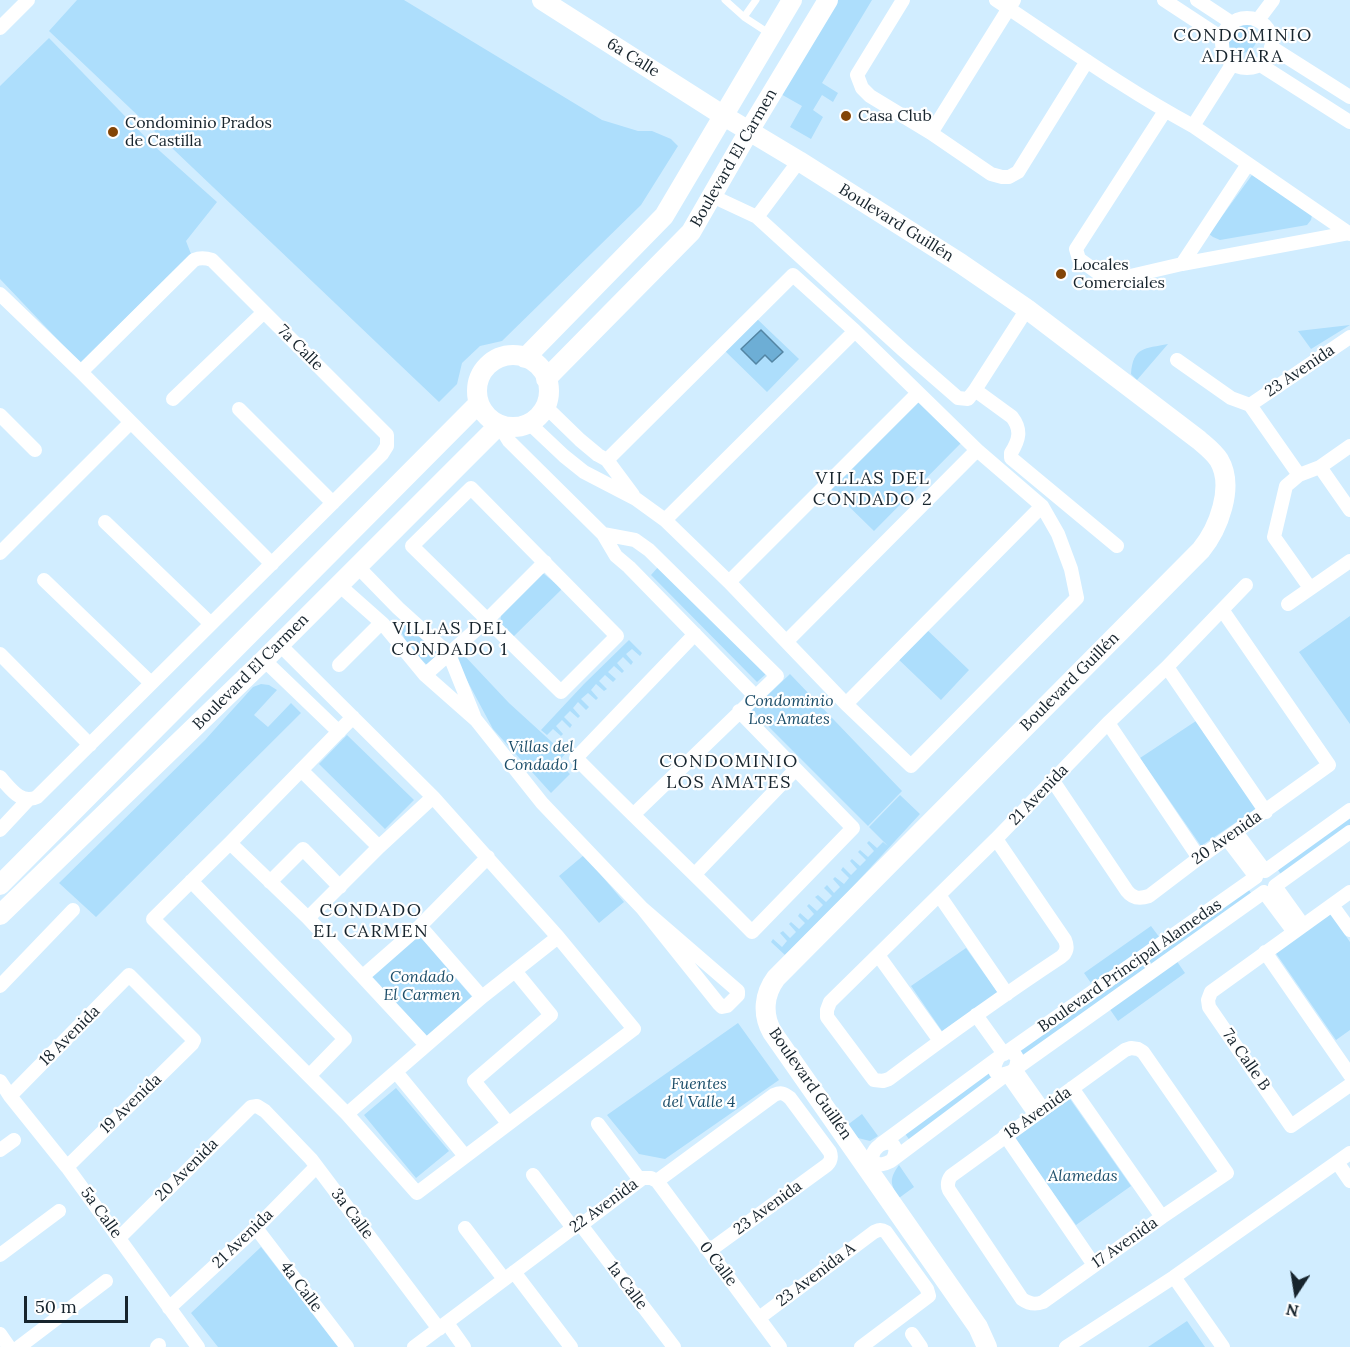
<!DOCTYPE html>
<html>
<head>
<meta charset="utf-8">
<style>
  body { margin:0 }
  #map { position:relative; width:1350px; height:1347px; overflow:hidden; background:#d1edff; font-family:Lora,serif }
  canvas { display:block }
  .north { position:absolute; left:1266px; top:1263px; width:60px; height:60px; -webkit-text-stroke:4px #fff; paint-order:stroke; rotate:192deg; font-size:16px; font-weight:700; line-height:24px; text-align:center; color:#17242d }
  .north::after { content:''; display:block; margin:auto; width:21px; height:27px; background:#17242d; clip-path:polygon(50% 0,100% 100%,50% 72%,0 100%) }
  .scale { position:absolute; left:24px; top:1296px; width:104px; height:27px; box-sizing:border-box; border:3px solid #17242d; border-top:0; padding-left:8px; font-size:18px; line-height:21px; white-space:nowrap; color:#17242d; -webkit-text-stroke:4px #fff; paint-order:stroke }
</style>
</head>
<body>
<div id="map">
<canvas width="1350" height="1347"></canvas>
<div class="north">N</div>
<div class="scale">50 m</div>
</div>
<script>
const ctx = document.querySelector('canvas').getContext('2d');
ctx.lineJoin = 'round';
function fillPath(path, color) { ctx.fillStyle = color; ctx.fill(path, 'evenodd'); }
function trace(path, color, width, dash) { ctx.strokeStyle = color; ctx.lineWidth = width; ctx.lineCap = dash ? 'butt' : 'round'; ctx.setLineDash(dash || []); ctx.stroke(path); }
function label(font, color, halo, rows, align = 'center') {
  ctx.font = font + ' Lora,serif'; ctx.lineWidth = 4.5; ctx.setLineDash([]); ctx.textBaseline = 'middle'; ctx.strokeStyle = halo; ctx.fillStyle = color; for (const [text, x, y, turn = 0] of rows) {
    ctx.save(); ctx.translate(x, y); ctx.rotate((+turn || 0) * Math.PI / 180); ctx.textAlign = isNaN(turn) ? turn : align; if (halo) ctx.strokeText(text, 0, 0); ctx.fillText(text, 0, 0); ctx.restore();
  }
}
const green = new Path2D(`
  M77,0H404L602,120L638,131H652L671,139L678,146L641,205L502,341L480,346L462,363L457,384L439,402L49,31Z
  M834,0H872L822,83L838,93L833,102L822,95L813,110L823,117L811,139L790,127L802,106L779,93Z
  M1225 37a16 16 0 1 1 32 0a16 16 0 1 1-32 0Z
  M49,38L152,144L217,202L186,241L191,254L80,363L0,279V86Z
  M1252,175L1312,215L1311,220L1307,225L1220,240L1213,237L1209,234Z
  M755,317L799,359L767,392L723,349Z
  M1350,325L1311,349L1298,331Z
  M1168,344L1137,380L1131,374C1133,346 1145,349 1168,344Z
  M917,397L962,442L874,531L828,486Z
  M659,566L766,674L757,682L651,575Z
  M540,574H544L561,588V590L513,637C506,630 499,626 501,615Z
  M1350,616V724L1299,652Z
  M404,622L436,651V656L429,664H426C412,652 406,643 399,627L400,623Z
  M924,627L969,670L941,700L896,657Z
  M629,640L642,653L640,656L632,649L626,654L633,662L631,665L623,657L617,663L624,671L622,673L614,666L608,672L616,679L613,682L605,675L599,681L607,689L604,691L596,684L591,690L598,698L596,700L588,693L581,699L589,707L586,710L578,702L573,708L580,716L578,718L570,711L564,717L572,725L570,728L562,720L556,726L563,734L561,736L553,729L547,735L541,730L584,684Z
  M461,652L509,703L565,754L558,762L570,774L551,793L493,729L455,658Z
  M790,674L902,791L868,826L752,710Z
  M261,684L269,685L277,690L254,715L268,727L291,703L301,713L96,917L59,883L205,740L253,687Z
  M1196,721L1257,808L1201,846L1140,758Z
  M347,735L414,800L385,829L319,764Z
  M900,795L920,814L847,893L785,955L771,942L773,939L782,947L787,941L780,933L783,931L790,938L796,932L789,924L791,922L799,929L805,923L798,916L800,913L808,920L814,914L807,906L809,904L817,911L823,905L815,897L818,895L826,902L832,896L824,888L827,885L834,893L840,887L833,879L835,877L844,884L849,878L841,870L843,867L851,875L857,869L850,861L852,859L860,866L866,860L858,852L860,850L868,857L874,851L867,843L869,841L877,848L883,842L888,846L869,827Z
  M1350,812V829L1283,877L1275,866Z
  M584,855L624,902L599,923L559,876Z
  M1246,886L1254,897L1024,1059L1016,1048Z
  M1331,914L1350,942V1030L1336,1040L1275,952Z
  M1151,926L1160,938L1093,986L1084,973Z
  M418,934L473,998L426,1039L370,976Z
  M966,948L998,993L942,1031L911,986Z
  M1176,960L1185,973L1118,1021L1109,1008Z
  M738,1023L779,1080L665,1159L639,1154L607,1115Z
  M987,1068L995,1079L911,1142L903,1131Z
  M396,1088L449,1151L416,1178L364,1115Z
  M1070,1099L1131,1186L1076,1225L1014,1138Z
  M862,1114L878,1136L870,1141L858,1138L846,1126Z
  M899,1165L914,1187L899,1198C890,1184 889,1179 899,1165Z
  M261,1247L338,1347H218L191,1313Z
  M1187,1321L1205,1347H1148Z`);
const water = new Path2D(`
  M761,330L783,352L772,362L765,355L756,364L741,349Z`);
const lane = new Path2D(`
  M725,0L744,17L770,34
  M744,17L756,0`);
const street = new Path2D(`
  M903,0L857,75L862,88L870,96L931,133L991,174L1002,177H1009L1018,172L1087,61
  M996,0C1061,43 1124,89 1193,126L1350,234
  M1164,0L1222,38
  M1197,0L1232,23
  M1222 43a25 25 0 1 1 50 0a25 25 0 1 1-50 0Z
  M1258,20L1273,0
  M0,28L28,0
  M1271,47L1350,97
  M1259,64L1350,122
  M1165,111L1076,249L1079,259L1101,275L1126,277L1182,264L1349,233
  M1193,126L1233,63
  M931,133L1014,0
  M712,196L757,217L903,350L958,398L968,399L975,390
  M757,217L799,161
  M1182,264L1248,164
  M0,294L81,372L272,564
  M1027,309L975,390L1012,417C1022,430 1019,440 1011,453V458L1117,546
  M1177,360L1231,398L1250,405L1299,475
  M173,399L264,312
  M1250,405L1350,337
  M546,407L580,440L598,455L607,460L633,495
  M239,409L333,503
  M0,415L35,450
  M529,423L564,456L584,472L636,499L665,520L729,582L846,704L911,766L1077,598L1071,569L1058,534L1042,506L977,450L855,331L793,275L607,460
  M499,425L509,441L603,534L616,556L629,567L755,696
  M1320,467L1350,510
  M471,488L617,636L561,692L412,546Z
  M665,520L855,331
  M105,522L211,624
  M603,534L635,540L649,550L777,676L633,815
  M0,553L130,423
  M358,567L398,608L449,654L474,716
  M44,580L151,683
  M729,582L918,393
  M339,585L383,624L425,675L476,720L542,803L642,908L718,1003L722,1007L727,1006L738,995V991L642,908
  M1310,588L1274,537L1286,486L1299,475L1320,467L1350,446
  M1288,604L1350,561
  M695,634L576,758C634,817 694,873 752,932L853,828L739,711
  M787,641L977,450
  M280,645L433,797L558,937L634,1029L417,1193L347,1114L153,919L230,843L353,717
  M0,654L90,745
  M264,660L339,732
  M339,665L381,623
  M1167,667L1266,812
  M425,675L487,620L545,562
  M846,704L1042,506
  M1108,723L1199,858
  M301,770L379,847
  M0,777C10,788 21,805 37,797L382,454L387,446V435L212,260C206,258 201,257 194,260L81,372
  M1053,781L1127,891C1133,899 1140,899 1149,896L1199,858L1329,765L1223,611
  M0,830L28,800
  M1236,832L1265,871L1350,810
  M996,839L1065,940C1068,947 1067,953 1061,957C1002,996 945,1037 889,1079L883,1081L874,1080L827,1017V1010L830,1002L996,839L1108,723L1167,667L1246,585
  M230,843L308,918L426,1045
  M695,874L795,770
  M191,881L345,1039L309,1076
  M270,882L303,849L340,887
  M1350,892L1211,992L1208,1000L1209,1007L1291,1126L1350,1085
  M939,895L1007,994
  M1332,905L1350,930
  M308,918L379,847L433,797
  M1303,925L1275,886L1350,832
  M420,926L482,997
  M1265,952L1350,1075
  M878,955L940,1041
  M363,976L420,926L488,857
  M0,986L73,910
  M976,1015L1004,1054L1256,877L1227,839
  M1131,1048L1138,1049L1143,1052L1227,1173L1162,1217L1043,1302C1035,1305 1029,1304 1022,1299L949,1190C947,1185 948,1180 951,1176L1125,1050Z
  M1015,1069C1017,1064 1019,1059 1015,1055C1000,1040 980,1085 1011,1072L1264,892L1294,932
  M396,1072L465,1156
  M1019,1075L1043,1109
  M0,1081L10,1096L67,1167L198,1347
  M1072,1088L1162,1217
  M10,1096L129,975L194,1040L192,1044L67,1167
  M347,1114L482,997L558,937
  M508,1123L474,1081L551,1015L515,971
  M598,1124L640,1180
  M1005,1135L1094,1265
  M881,1144L998,1058
  M0,1150L14,1140
  M893,1159C903,1139 878,1137 872,1156L874,1162C880,1166 885,1164 891,1161L1007,1074L1035,1114
  M1337,1162L1350,1181
  M533,1175L573,1228
  M657,1181L780,1347
  M581,1225L674,1347
  M256,1228L347,1347
  M465,1228L504,1279
  M119,1238L251,1107L257,1106L265,1111L311,1159L439,1329
  M0,1255L59,1211
  M514,1272L571,1347
  M1174,1277L1223,1347
  M169,1308L256,1228L316,1167
  M759,1318L874,1232C879,1230 881,1229 886,1232L927,1289L929,1296L861,1347
  M447,1323L464,1347
  M0,1334L9,1347
  M912,1334L921,1347
  M19,1347L106,1281
  M157,1347L159,1345
  M414,1347L573,1228L581,1225L643,1178H651L657,1181L774,1095C781,1092 784,1093 790,1098L830,1152C832,1158 831,1161 827,1165L709,1251
  M1066,1347L1174,1277L1350,1153`);
const secondary = new Path2D(`
  M542,0L724,116L799,161L960,263L1027,309L1199,440C1206,446 1214,452 1219,460C1235,487 1218,529 1201,550L776,978C764,994 762,1014 772,1032L978,1327L987,1347
  M477 391a36 36 0 1 1 72 0a36 36 0 1 1-72 0Z
  M525,358L664,216L792,0
  M546,379L691,232L749,131L828,0
  M0,885L479,403
  M0,915L264,660L499,425`);
const markers = [
  [846,116,6,"#834507"],
  [113,132,6,"#834507"],
  [1061,274,6,"#834507"]
];
const streetNames = [
  ["6a Calle",633,58,32],
  ["Boulevard El Carmen",734,158,-60],
  ["Boulevard Guillén",896,223,32],
  ["7a Calle",300,348,45],
  ["23 Avenida",1300,371,-34],
  ["Boulevard El Carmen",251,672,-45],
  ["Boulevard Guillén",1070,682,-45],
  ["21 Avenida",1039,795,-46],
  ["20 Avenida",1227,838,-35],
  ["Boulevard Principal Alamedas",1130,966,-35],
  ["18 Avenida",70,1036,-45],
  ["7a Calle B",1246,1060,55],
  ["Boulevard Guillén",810,1084,55],
  ["19 Avenida",131,1104,-44],
  ["18 Avenida",1038,1113,-35],
  ["20 Avenida",187,1170,-45],
  ["22 Avenida",604,1206,-36],
  ["23 Avenida",768,1208,-36],
  ["5a Calle",101,1213,54],
  ["3a Calle",352,1214,53],
  ["21 Avenida",243,1239,-44],
  ["17 Avenida",1125,1243,-35],
  ["0 Calle",718,1264,53],
  ["23 Avenida A",816,1275,-37],
  ["1a Calle",627,1286,53],
  ["4a Calle",301,1287,53]
];
const poiNames = [
  ["Casa Club",858,116],
  ["Condominio Prados",125,123],
  ["de Castilla",125,141],
  ["Locales",1073,265],
  ["Comerciales",1073,283]
];
const parkNames = [
  ["Condominio",789,701],
  ["Los Amates",789,719],
  ["Villas del",541,747],
  ["Condado 1",541,765],
  ["Condado",422,977],
  ["El Carmen",422,995],
  ["Fuentes",699,1084],
  ["del Valle 4",699,1102],
  ["Alamedas",1083,1176]
];
const neighbourhoodNames = [
  ["CONDOMINIO",1243,36],
  ["ADHARA",1243,57],
  ["VILLAS DEL",873,479],
  ["CONDADO 2",873,500],
  ["VILLAS DEL",450,629],
  ["CONDADO 1",450,650],
  ["CONDOMINIO",729,762],
  ["LOS AMATES",729,783],
  ["CONDADO",371,911],
  ["EL CARMEN",371,932]
];
fillPath(green, '#addefc');
fillPath(water, '#6daed5');
trace(water, '#5385a3', 1.5);
trace(lane, '#fff', 7);
trace(street, '#fff', 14);
trace(secondary, '#fff', 20);
for (const [x, y, r, color] of markers) { const dot = new Path2D(); dot.arc(x, y, r, 0, 2 * Math.PI); ctx.fillStyle = color; ctx.fill(dot); trace(dot, '#fff', 2); }
label('16px', '#17242d', '#fff', streetNames);
label('16px', '#17242d', '#fff', poiNames, 'left');
label('italic 16px', '#1c4e6a', '#fff', parkNames);
ctx.letterSpacing = '1.5px';
label('18px', '#17242d', '#fff', neighbourhoodNames);
ctx.letterSpacing = '0px';
</script>
</body>
</html>
